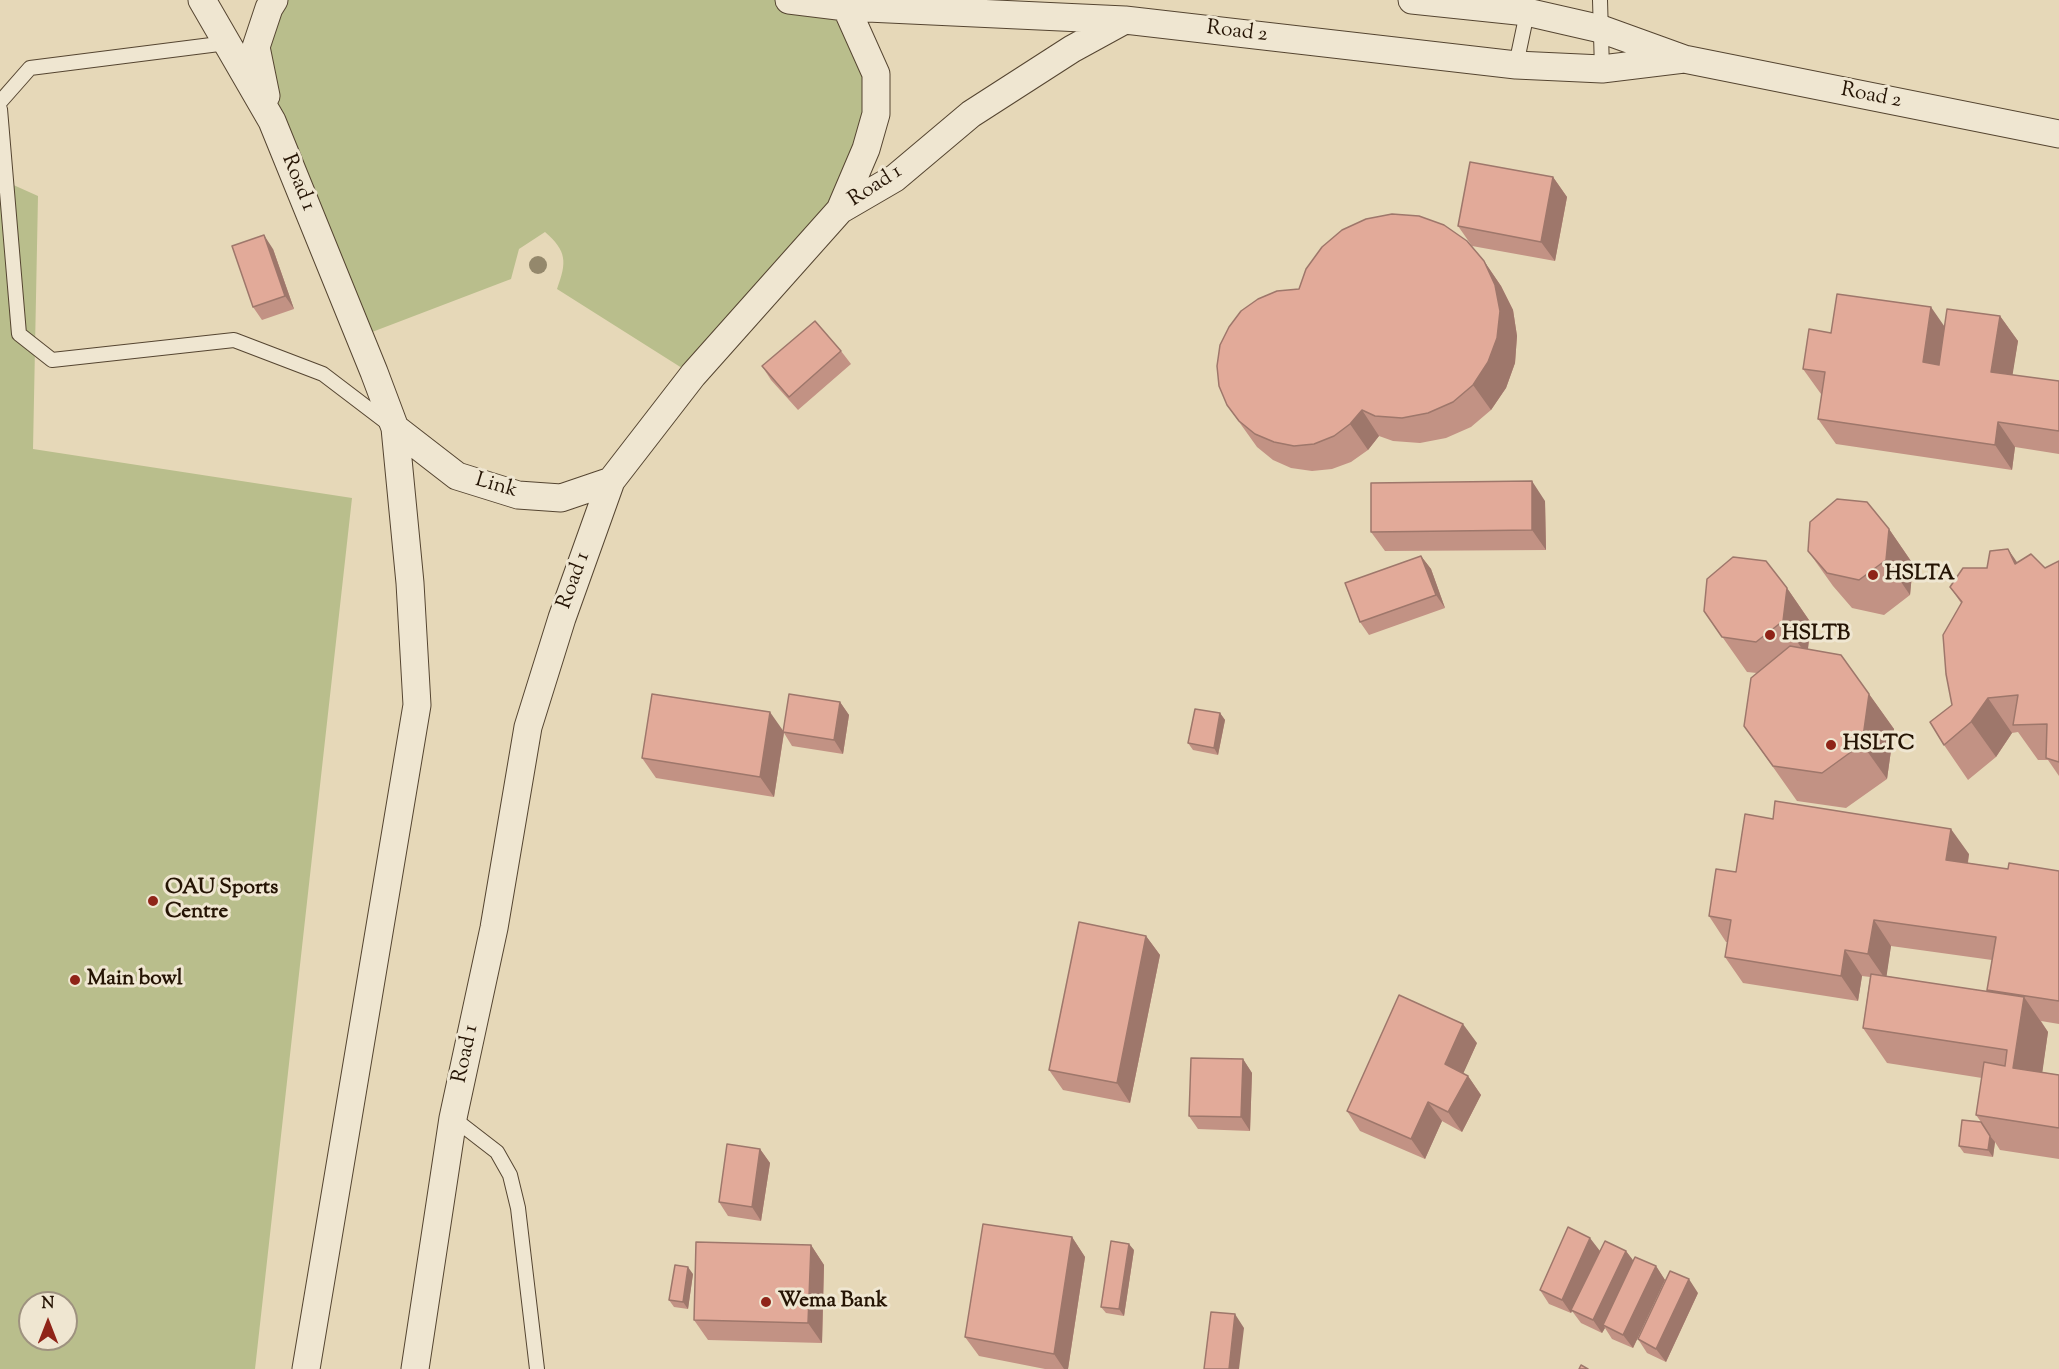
<!DOCTYPE html>
<html>
<head>
<meta charset="utf-8">
<style>
  body { margin:0 }
  #map { position:relative; width:2059px; height:1369px; overflow:hidden; background:#e6d8b8; font-family:"Sorts Mill Goudy",serif }
  canvas { display:block }
  .north { position:absolute; left:18px; top:1291px; width:60px; height:60px; box-sizing:border-box; background:#efe6d1; border:2px solid #9e927f; border-radius:50%; rotate:0deg; font-size:16px; font-weight:700; line-height:24px; text-align:center; color:#251404 }
  .north::after { content:''; display:block; margin:auto; width:21px; height:27px; background:#8f2418; clip-path:polygon(50% 0,100% 100%,50% 72%,0 100%) }
</style>
</head>
<body>
<div id="map">
<canvas width="2059" height="1369"></canvas>
<div class="north">N</div>
</div>
<script>
const ctx = document.querySelector('canvas').getContext('2d');
ctx.lineJoin = 'round';
function fillPath(path, color) { ctx.fillStyle = color; ctx.fill(path, 'evenodd'); }
function trace(path, color, width, dash) { ctx.strokeStyle = color; ctx.lineWidth = width; ctx.lineCap = dash ? 'butt' : 'round'; ctx.setLineDash(dash || []); ctx.stroke(path); }
function label(font, color, halo, rows, align = 'center') {
  ctx.font = font + ' "Sorts Mill Goudy",serif'; ctx.lineWidth = 6; ctx.setLineDash([]); ctx.textBaseline = 'middle'; ctx.strokeStyle = halo; ctx.fillStyle = color; for (const [text, x, y, turn = 0] of rows) {
    ctx.save(); ctx.translate(x, y); ctx.rotate((+turn || 0) * Math.PI / 180); ctx.textAlign = isNaN(turn) ? turn : align; if (halo) ctx.strokeText(text, 0, 0); ctx.fillText(text, 0, 0); ctx.restore();
  }
}
const green = new Path2D(`
  M274,0H789L846,7L876,74L840,210L693,375L557,289C567,262 567,251 545,232L519,249L511,279L359,337L272,121L269,9Z
  M0,179L38,196L33,449L352,498L255,1369H0ZM30,1303H66V1339H30Z`);
const service = new Path2D(`
  M1600,0L1602,69
  M1516,65L1528,8
  M0,102L30,68L227,43
  M0,109L19,334L52,360L234,340L323,374L390,425
  M453,1118L497,1152L510,1175L518,1208L537,1369`);
const minor = new Path2D(`
  M202,0L272,121L374,372L395,428L410,583L417,705L306,1369
  M789,0L846,7L1125,20L1516,65L1602,69L1684,59
  M838,0L846,7L876,74V114L866,149L840,210
  M1412,0L1527,12L1601,29L1684,59L2059,134
  M266,96L256,47L269,8L274,0
  M395,428L457,476L518,495L561,498L611,481
  M415,1369L453,1118L494,928L528,727L562,618L611,481L693,375L840,210L895,178L971,114L1072,49L1125,20`);
const trees = [
  [538,265]
];
const wall = new Path2D(`
  M1553,177L1567,197L1555,261L1472,246L1458,226Z
  M273,249L294,309L262,320L253,307Z
  M1484,261L1501,286L1513,310L1517,336L1515,363L1506,388L1491,410L1471,427L1446,438L1420,443L1393,441L1379,436L1368,450L1351,462L1332,469L1312,471L1291,468L1273,460L1257,447L1227,405L1299,289Z
  M2000,316L2018,341L2012,375L2059,381V454L2015,447L2012,470L1836,444L1818,419L1822,394H1821L1803,369L1831,333L1945,326Z
  M841,351L851,364L798,410L771,380L762,366Z
  M1545,501L1546,550L1385,551L1371,532Z
  M1889,529L1913,564L1910,595L1884,615L1852,608L1833,586L1808,551Z
  M1421,556L1431,569L1445,608L1369,635L1360,622Z
  M2059,561V776L2048,760H2038L2018,732L2012,733L1996,757L1968,780L1944,745L1952,705L1961,603L1950,587L1987,568L2017,562L2045,568Z
  M1787,588L1811,623L1808,649L1869,694L1894,729L1887,779L1846,808L1797,801L1744,726L1757,673L1747,672L1704,611Z
  M840,702L849,715L843,754L792,746L784,733L774,797L656,778L642,758L783,731Z
  M1220,713L1225,720L1218,755L1193,750L1188,743Z
  M1969,854L1968,863L2008,869L2059,871V1024L2041,1021L2048,1032L2042,1072L2059,1075V1159L2000,1150L1995,1142L1993,1157L1964,1153L1959,1146L1981,1122L1976,1115L1982,1078L1887,1063L1863,1028L1870,977L1862,976L1858,1001L1743,983L1725,957L1728,942H1726L1709,916L1736,872ZM1891,946L1992,960L1987,990L1988,992L1886,976Z
  M1146,936L1160,955L1130,1103L1063,1090L1049,1070Z
  M1477,1043L1463,1073L1468,1076L1481,1095L1462,1132L1442,1121L1425,1159L1360,1131L1347,1111Z
  M1243,1059L1252,1073L1250,1131L1198,1129L1189,1116Z
  M760,1149L770,1163L761,1221L728,1216L719,1202Z
  M1072,1237L1085,1257L1068,1369H1045L979,1356L965,1337Z
  M811,1245L824,1265L822,1343L708,1340L694,1320Z
  M1134,1250L1124,1316L1106,1313L1101,1307Z
  M1600,1251L1592,1269L1626,1251L1633,1261L1656,1266L1665,1280L1633,1348L1612,1339L1605,1328L1602,1333L1581,1323L1572,1311L1571,1313L1549,1304L1540,1290Z
  M693,1274L688,1309L674,1307L669,1300Z
  M1698,1293L1666,1362L1647,1353L1638,1339Z`);
const shadedWall = new Path2D(`
  M1553,177L1567,197L1555,261L1541,242Z
  M264,235L273,249L294,309L285,296Z
  M1484,261L1501,286L1513,310L1517,336L1515,363L1506,388L1491,410L1473,385Z
  M1931,307L1949,333L1940,388L1923,362Z
  M2000,316L2018,341L2009,397L1991,372Z
  M1362,410L1379,436L1368,450L1350,424Z
  M1998,422L2015,447L2012,470L1995,445Z
  M1532,481L1545,501L1546,550L1532,530Z
  M1889,529L1913,564L1910,595L1886,560Z
  M2008,549L2032,584L2015,564Z
  M1421,556L1431,569L1445,608L1436,595Z
  M1787,588L1811,623L1807,656L1783,621Z
  M1869,694L1894,729L1887,779L1862,744Z
  M1988,698L2012,733L1996,757L1971,722Z
  M840,702L849,715L843,754L834,740Z
  M770,712L784,732L774,797L760,777Z
  M1220,713L1225,720L1218,755L1214,748Z
  M1951,829L1969,854L1964,885L1946,860Z
  M1874,920L1891,946L1886,980L1868,954Z
  M1146,936L1160,955L1130,1103L1117,1083Z
  M1845,950L1862,976L1858,1001L1841,976Z
  M2024,997L2048,1032L2038,1103L2013,1068Z
  M1463,1024L1477,1043L1459,1083L1445,1064Z
  M1243,1059L1252,1073L1250,1131L1241,1117Z
  M1468,1076L1481,1095L1462,1132L1448,1112Z
  M1428,1102L1442,1121L1425,1159L1411,1139Z
  M1990,1136L1995,1142L1993,1157L1988,1150Z
  M760,1149L770,1163L761,1221L752,1207Z
  M1072,1237L1085,1257L1068,1369H1064L1054,1354Z
  M1590,1238L1600,1251L1571,1313L1562,1300Z
  M1129,1244L1134,1250L1124,1316L1119,1309Z
  M811,1245L824,1265L822,1343L808,1323Z
  M1626,1251L1636,1264L1603,1325L1605,1328L1602,1333L1593,1320Z
  M1656,1266L1665,1280L1633,1348L1623,1335Z
  M688,1267L693,1274L688,1309L683,1302Z
  M1689,1279L1698,1293L1666,1362L1656,1349Z
  M1235,1314L1244,1328L1239,1369H1229Z`);
const building = new Path2D(`
  M1470,162L1553,177L1541,242L1458,226Z
  M1392,214L1419,216L1444,225L1467,241L1484,261L1495,285L1500,311L1497,338L1488,362L1473,385L1453,402L1428,413L1402,418L1375,416L1362,410L1350,424L1334,436L1314,444L1294,446L1274,442L1255,434L1239,421L1227,405L1219,386L1217,366L1220,345L1229,327L1241,311L1258,299L1277,291L1299,289L1306,269L1322,247L1342,230L1366,219Z
  M264,235L285,296L253,307L232,246Z
  M1837,294L1931,307L1923,362L1939,365L1947,309L2000,316L1991,372L2059,381V431L1998,422L1995,445L1818,419L1825,372L1803,369L1809,329L1831,333Z
  M815,321L841,351L789,397L762,366Z
  M1532,481V530L1371,532V483Z
  M1837,499L1867,502L1889,529L1886,560L1859,580L1827,573L1808,551L1810,522Z
  M2008,549L2015,564L2031,554L2045,568L2059,561V762L2046,758L2047,724L2013,725L2018,695L1988,698L1971,722L1944,745L1930,722L1952,705L1946,674L1943,635L1962,602L1950,587L1963,568H1987L1990,551Z
  M1421,556L1436,595L1360,622L1345,583Z
  M1733,557L1766,561L1787,588L1783,621L1756,642L1722,637L1704,611L1707,579Z
  M1790,646L1841,655L1869,694L1862,744L1822,773L1773,766L1744,726L1751,678Z
  M652,694L770,712L760,777L642,758Z
  M789,694L840,702L834,740L783,732Z
  M1195,709L1220,713L1214,748L1188,743Z
  M1775,801L1951,829L1946,860L2008,869L2009,863L2059,871V1001L1987,990L1996,937L1874,920L1868,954L1845,950L1841,976L1725,957L1731,920L1709,916L1716,869L1736,872L1745,814L1773,819Z
  M1079,922L1146,936L1117,1083L1049,1070Z
  M1871,974L2024,997L2013,1068L2059,1075V1128L1976,1115L1984,1062L2005,1066L2007,1050L1863,1028Z
  M1399,995L1463,1024L1445,1064L1468,1076L1448,1112L1428,1102L1411,1139L1347,1111Z
  M1191,1058L1243,1059L1241,1117L1189,1116Z
  M1962,1120L1981,1122L1990,1136L1988,1150L1959,1146Z
  M727,1144L760,1149L752,1207L719,1202Z
  M983,1224L1072,1237L1054,1354L965,1337Z
  M1568,1227L1590,1238L1562,1300L1540,1290Z
  M1111,1241L1129,1244L1119,1309L1101,1307Z
  M1605,1241L1626,1251L1593,1320L1571,1310Z
  M696,1242L811,1245L808,1323L694,1320Z
  M1635,1257L1656,1266L1623,1335L1603,1325Z
  M675,1265L688,1267L683,1302L669,1300Z
  M1670,1271L1689,1279L1656,1349L1638,1339Z
  M1211,1312L1235,1314L1229,1369H1204Z
  M1581,1365L1588,1369H1579Z`);
const markers = [
  [1873,575,6,"#8f2418"],
  [1770,635,6,"#8f2418"],
  [1831,745,6,"#8f2418"],
  [153,901,6,"#8f2418"],
  [75,980,6,"#8f2418"],
  [766,1302,6,"#8f2418"]
];
const streetNames = [
  ["Road 2",1237,33,7],
  ["Road 2",1871,97,11],
  ["Road 1",297,183,68],
  ["Road 1",876,187,-33],
  ["Link",496,487,16],
  ["Road 1",575,581,-70],
  ["Road 1",467,1054,-78]
];
const poiNames = [
  ["HSLTA",1885,575],
  ["HSLTB",1782,635],
  ["HSLTC",1843,745],
  ["OAU Sports",165,889],
  ["Centre",165,913],
  ["Main bowl",87,980],
  ["Wema Bank",778,1302]
];
fillPath(green, '#b9be8c');
trace(service, '#554531', 16);
trace(minor, '#554531', 29);
trace(service, '#efe6d1', 14);
trace(minor, '#efe6d1', 27);
ctx.fillStyle = '#94886c';
for (const [x, y] of trees) { ctx.beginPath(); ctx.arc(x, y, 9, 0, 2 * Math.PI); ctx.fill(); }
fillPath(wall, '#c29284');
fillPath(shadedWall, '#9e776b');
fillPath(building, '#e2aa99');
trace(building, '#9e776b', 1.5);
for (const [x, y, r, color] of markers) { const dot = new Path2D(); dot.arc(x, y, r, 0, 2 * Math.PI); ctx.fillStyle = color; ctx.fill(dot); trace(dot, '#efe6d1', 2); }
label('21px', '#251404', '#efe6d1', streetNames);
label('bold 21px', '#251404', '#efe6d1', poiNames, 'left');
</script>
</body>
</html>
